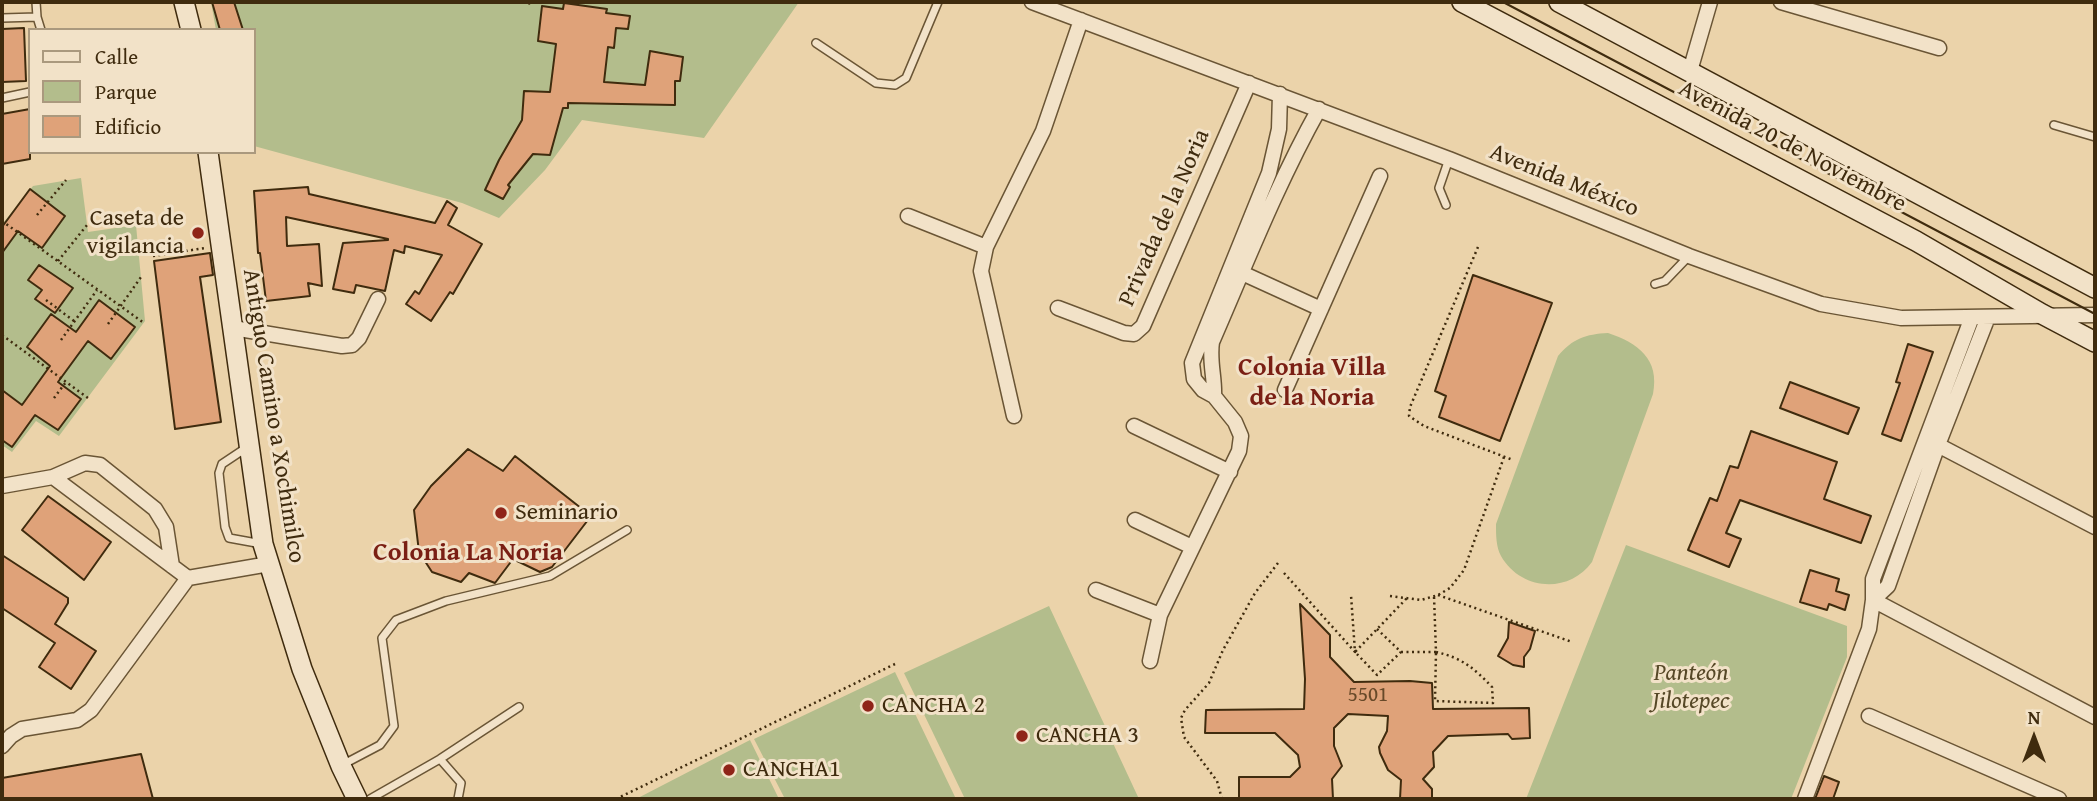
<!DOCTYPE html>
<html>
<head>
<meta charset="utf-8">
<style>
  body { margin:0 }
  #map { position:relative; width:2097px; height:801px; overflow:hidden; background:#ebd3aa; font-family:"Gentium Book Plus",serif }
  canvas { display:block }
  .frame { position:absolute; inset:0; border:4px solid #3f2b0e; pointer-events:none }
  .legend { position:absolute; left:28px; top:28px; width:228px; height:126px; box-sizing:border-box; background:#f2e2c8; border:2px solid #aa997e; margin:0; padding:9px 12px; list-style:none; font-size:21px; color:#3f2b0e }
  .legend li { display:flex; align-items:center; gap:14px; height:35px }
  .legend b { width:35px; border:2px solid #aa997e }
  .north { position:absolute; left:1999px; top:703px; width:70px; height:70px; -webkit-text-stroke:5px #f2e2c8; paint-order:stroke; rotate:0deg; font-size:19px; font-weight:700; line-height:28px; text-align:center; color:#3f2b0e }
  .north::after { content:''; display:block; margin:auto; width:24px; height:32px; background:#3f2b0e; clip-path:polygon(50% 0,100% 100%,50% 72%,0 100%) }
</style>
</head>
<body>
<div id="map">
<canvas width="2097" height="801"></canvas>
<div class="frame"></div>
<ul class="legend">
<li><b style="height:9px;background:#f2e2c8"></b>Calle</li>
<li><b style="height:19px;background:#b3bd8c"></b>Parque</li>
<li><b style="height:19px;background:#dfa279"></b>Edificio</li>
</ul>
<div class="north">N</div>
</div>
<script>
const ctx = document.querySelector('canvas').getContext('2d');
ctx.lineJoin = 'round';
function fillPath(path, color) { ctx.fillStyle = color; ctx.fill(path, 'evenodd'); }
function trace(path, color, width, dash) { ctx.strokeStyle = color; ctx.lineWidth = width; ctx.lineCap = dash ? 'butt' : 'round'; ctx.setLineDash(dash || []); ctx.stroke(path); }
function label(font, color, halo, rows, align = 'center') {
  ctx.font = font + ' "Gentium Book Plus",serif'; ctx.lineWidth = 6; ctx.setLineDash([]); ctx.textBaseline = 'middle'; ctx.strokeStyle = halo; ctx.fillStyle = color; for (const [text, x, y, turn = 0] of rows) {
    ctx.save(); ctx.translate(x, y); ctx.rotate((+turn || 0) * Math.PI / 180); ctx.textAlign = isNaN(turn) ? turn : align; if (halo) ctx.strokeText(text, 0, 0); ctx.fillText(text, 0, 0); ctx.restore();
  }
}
const green = new Path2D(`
  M211,2H799L704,138L582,120L545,170L499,218L462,203L254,146V30H216Z
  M81,178L88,232L136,225L145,321L59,436L36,421L12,452L2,445V221L4,222L33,186Z
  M1608,333C1638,343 1660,359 1653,394L1592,562C1569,594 1521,591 1501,556C1496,547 1496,535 1496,524L1558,356C1572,339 1586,334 1608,333Z
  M1626,545L1847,626V657L1791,799H1526Z
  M1049,606L1139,799H965L904,673Z
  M895,672L956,799H785L754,739Z
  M750,740L779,799H636Z`);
const building = new Path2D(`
  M212,2H234L243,30H220Z
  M564,3L607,9L606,13L630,16L628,29L616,28L614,48L608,47L604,82L645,85L650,51L683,57L680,81H675V105L568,103V108H563L550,155L533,154L508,185L510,187L503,199L485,190L499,160L522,120L524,91L550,92L556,44L538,41L542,6L563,9Z
  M24,28L26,81L2,82V29Z
  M30,109V159L2,164V114Z
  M308,187L309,194L435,223L447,201L457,208L448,225L482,244L453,294L450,292L431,321L406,304L415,291L419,294L442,255L405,246L404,253L394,250L385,291L356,285L354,293L333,289L343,243L388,240V239L286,217L287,246L319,244L322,286L308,283L310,296L266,301L260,253H258L254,191Z
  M30,189L65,216L42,248L18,231L2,253V227Z
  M210,253L213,275L200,277L221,422L175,429L154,261Z
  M39,265L73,288L55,313L35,299L42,290L28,280Z
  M1473,275L1552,303L1500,441L1439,417L1446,396L1435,391Z
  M99,300L135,327L111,359L88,341L58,382L81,399L58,430L35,415L12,447L2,440V390L22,405L50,366L27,347L51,314L76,332Z
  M1908,344L1933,352L1901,441L1882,434L1900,383L1896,382Z
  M1790,382L1859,408L1848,434L1780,408Z
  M1751,431L1837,462L1824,499L1871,516L1861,543L1740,500L1726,533L1741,539L1729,567L1688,550L1710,498L1717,501L1730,466L1738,468Z
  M468,449L503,471L515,456L591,516L552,567L540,572L513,559L495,583L469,573L461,582L432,572L419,552L414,510L431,486Z
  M48,496L111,542L84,580L22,530Z
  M2,555L68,598V603L55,624L96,651L71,689L39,667L55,643L2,608Z
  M1810,570L1839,579L1836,591L1849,595L1845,610L1829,604L1827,610L1800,602Z
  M1300,604L1330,635V657L1354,682L1410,681L1432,683L1433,709L1529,708L1530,738L1512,739L1508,734L1448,736L1433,752L1434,767L1423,779L1432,789V799H1400L1401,780L1388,770L1380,753L1379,747L1387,731L1388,716L1348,714L1334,728V746L1342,766L1332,779L1333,799H1239V777H1290L1300,767L1298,755L1275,733H1205L1206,710L1304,709L1305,679Z
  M1509,622L1535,631L1530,649L1524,657V667L1513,665L1498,656L1508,638Z
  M141,754L153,799H2V778Z
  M1824,776L1839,782L1833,799H1815Z`);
const path = new Path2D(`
  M523,2L532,4
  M37,215L66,180
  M2,221L144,323
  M1478,247L1410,407L1409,416L1424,426L1513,460
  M153,256L205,248
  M58,261L87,225
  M46,300L74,321
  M108,324L141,277
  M2,335L88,398
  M61,340L97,290
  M54,398L66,382
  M1284,573L1355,652L1351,595
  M1438,595L1572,642
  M1390,596L1421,600L1438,595L1450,588L1464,570L1504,457
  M1377,629L1401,652L1377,675L1355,652L1407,598
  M1401,652H1436L1434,596
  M1436,652C1462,658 1474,668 1492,687L1493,703L1435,701Z
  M616,799L895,664
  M1222,799L1217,781L1184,737L1181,718L1185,710L1209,683L1223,650L1255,593L1278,563`);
const lane = new Path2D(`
  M36,2L37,17L41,30
  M2,18L37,17
  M816,43L876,83L895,85L906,78L938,2
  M2,98L30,92
  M2054,125L2095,137
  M1446,205L1439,188L1449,159
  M1655,284L1665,281L1689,256
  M246,448L222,464L219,473L225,527L229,538L262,544
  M440,759L461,783L458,799
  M342,765L380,745L394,726L382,638L396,620L446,601L550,576L627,530
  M370,799L440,759L519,707`);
const street = new Path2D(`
  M1032,2L1449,159L1689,256L1821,304L1901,318L2095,315
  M1781,2L1939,48
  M1690,71L1710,2
  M908,216L986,247
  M1242,273L1321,309
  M1058,308L1124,333L1134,334L1143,326L1249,83
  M233,328L342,346L352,345L359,338L378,299
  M1285,390L1380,176
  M1214,396C1215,378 1209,361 1212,342C1246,264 1277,184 1319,109
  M1014,416L981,271L986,247L1043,131L1081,20
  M1134,426L1230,472
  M1932,442L2095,527
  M2,486L53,477L85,463L100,465L155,509L166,527L172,566
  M1135,520L1192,547
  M188,578L269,564
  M1096,590L1160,615
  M1873,600L1888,586L1938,445L1988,317
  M1873,600L2095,717
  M1150,661L1160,615L1239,451L1241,436L1235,422L1214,396L1203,390L1194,379L1192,363L1269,173L1279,129L1280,94
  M1869,716L2059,799
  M2,746L11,736L22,729L77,720L91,710L188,578L53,477
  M1805,799L1869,629L1873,600V579L1972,317`);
const secondary = new Path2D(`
  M184,2L191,30
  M1462,2L1916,241L2042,314L2095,342
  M1559,2L2095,288
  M208,152L263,544L302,669L341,766L357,799`);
const tram = new Path2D(`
  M1503,2L2095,314`);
const markers = [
  [198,233,7,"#8f2418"],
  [501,513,7,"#8f2418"],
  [868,706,7,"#8f2418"],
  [1022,736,7,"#8f2418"],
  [729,770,7,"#8f2418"]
];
const numberNames = [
  ["5501",1368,696]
];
const streetNames = [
  ["Avenida 20 de Noviembre",1792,147,28],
  ["Avenida México",1564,181,22],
  ["Privada de la Noria",1165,218,-66],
  ["Antiguo Camino a Xochimilco",273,416,81]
];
const poiNames = [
  ["Caseta de",184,219,"right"],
  ["vigilancia",184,247,"right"],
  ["Seminario",515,513],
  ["CANCHA 2",882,706],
  ["CANCHA 3",1036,736],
  ["CANCHA1",743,770]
];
const parkNames = [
  ["Panteón",1691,674],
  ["Jilotepec",1691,702]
];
const neighbourhoodNames = [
  ["Colonia Villa",1312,368],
  ["de la Noria",1312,398],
  ["Colonia La Noria",468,553]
];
fillPath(green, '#b3bd8c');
fillPath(building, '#dfa279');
trace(building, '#3f2b0e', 2);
trace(lane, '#6a5535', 10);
trace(street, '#6a5535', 17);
trace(secondary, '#3f2b0e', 22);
trace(path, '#3f2b0e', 2.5, [2, 3.5]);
trace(lane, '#f2e2c8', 7);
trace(street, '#f2e2c8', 14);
trace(secondary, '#f2e2c8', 19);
trace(tram, '#3f2b0e', 2);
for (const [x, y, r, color] of markers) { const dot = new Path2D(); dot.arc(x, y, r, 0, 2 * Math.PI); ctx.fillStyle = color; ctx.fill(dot); trace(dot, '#f2e2c8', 2.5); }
label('21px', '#674929', null, numberNames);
label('24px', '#3f2b0e', '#f2e2c8', streetNames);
label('24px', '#3f2b0e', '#f2e2c8', poiNames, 'left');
label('italic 24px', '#564827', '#f2e2c8', parkNames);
label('bold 26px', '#7a1f14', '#f2e2c8', neighbourhoodNames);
</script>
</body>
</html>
